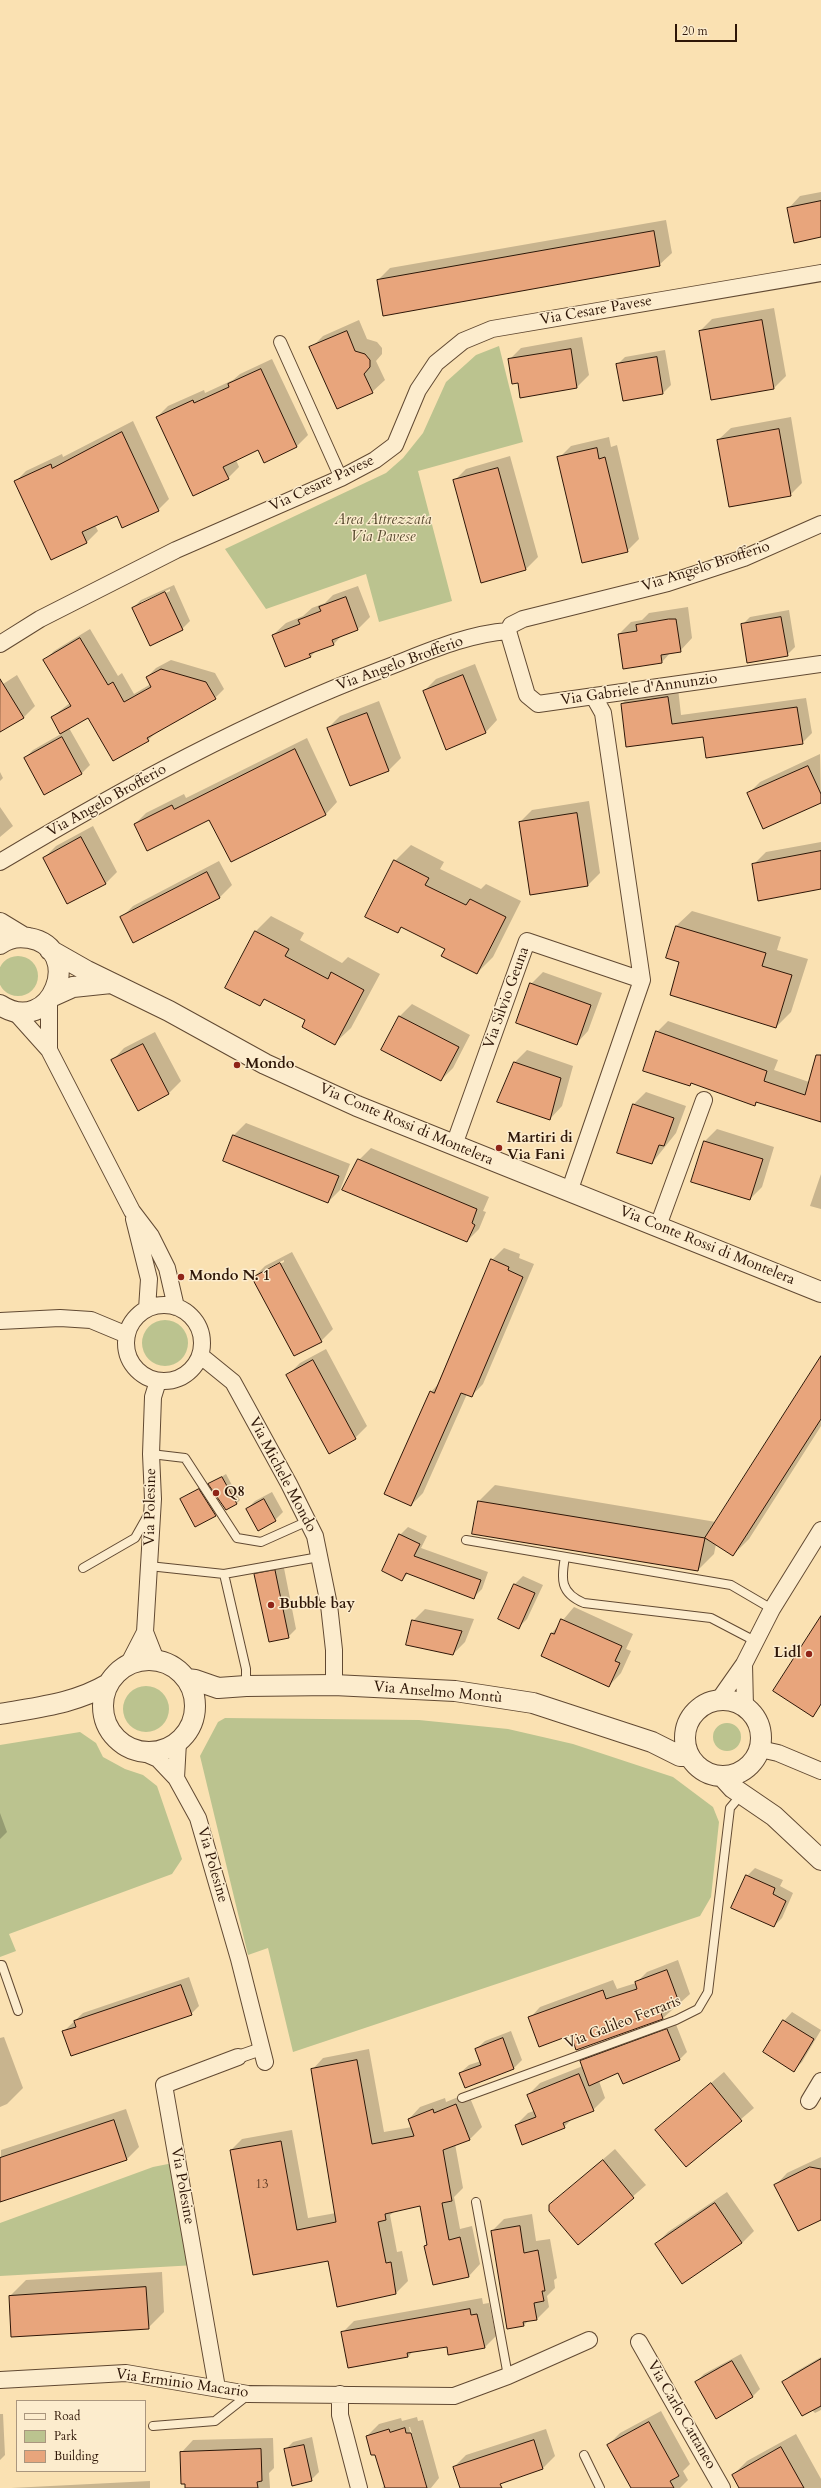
<!DOCTYPE html>
<html>
<head>
<meta charset="utf-8">
<style>
  body { margin:0 }
  #map { position:relative; width:821px; height:2488px; overflow:hidden; background:#fae1b2; font-family:Cardo,serif }
  canvas { display:block }
  .legend { position:absolute; left:16px; top:2400px; width:130px; height:72px; box-sizing:border-box; background:#fceccd; border:1px solid #aa967e; margin:0; padding:5px 7px; list-style:none; font-size:12px; color:#2e1607 }
  .legend li { display:flex; align-items:center; gap:8px; height:20px }
  .legend b { width:20px; border:1px solid #aa967e }
  .scale { position:absolute; left:675px; top:24px; width:62px; height:18px; box-sizing:border-box; border:2px solid #2e1607; border-top:0; padding-left:5px; font-size:12px; line-height:14px; white-space:nowrap; color:#2e1607; -webkit-text-stroke:3px #fceccd; paint-order:stroke }
</style>
</head>
<body>
<div id="map">
<canvas width="821" height="2488"></canvas>
<ul class="legend">
<li><b style="height:5px;background:#fceccd"></b>Road</li>
<li><b style="height:11px;background:#bbc38f"></b>Park</li>
<li><b style="height:11px;background:#e8a57c"></b>Building</li>
</ul>
<div class="scale">20 m</div>
</div>
<script>
const ctx = document.querySelector('canvas').getContext('2d');
ctx.lineJoin = 'round';
function fillPath(path, color) { ctx.fillStyle = color; ctx.fill(path, 'evenodd'); }
function trace(path, color, width, dash) { ctx.strokeStyle = color; ctx.lineWidth = width; ctx.lineCap = dash ? 'butt' : 'round'; ctx.setLineDash(dash || []); ctx.stroke(path); }
function label(font, color, halo, rows, align = 'center') {
  ctx.font = font + ' Cardo,serif'; ctx.lineWidth = 3; ctx.setLineDash([]); ctx.textBaseline = 'middle'; ctx.strokeStyle = halo; ctx.fillStyle = color; for (const [text, x, y, turn = 0] of rows) {
    ctx.save(); ctx.translate(x, y); ctx.rotate((+turn || 0) * Math.PI / 180); ctx.textAlign = isNaN(turn) ? turn : align; if (halo) ctx.strokeText(text, 0, 0); ctx.fillText(text, 0, 0); ctx.restore();
  }
}
const green = new Path2D(`
  M499,346L523,442L418,471L452,601L379,622L366,574L266,609L225,549L386,473L403,458L423,433L446,382L476,355Z
  M-2 976a20 20 0 1 1 40 0a20 20 0 1 1-40 0Z
  M142 1343a23 23 0 1 1 46 0a23 23 0 1 1-46 0Z
  M123 1709a23 23 0 1 1 46 0a23 23 0 1 1-46 0Z
  M225,1718L419,1720L508,1729L573,1744L673,1777L713,1807L719,1822L711,1897L700,1916L293,2052L268,1948L248,1955L200,1756L218,1722Z
  M713 1737a14 14 0 1 1 28 0a14 14 0 1 1-28 0Z
  M80,1732L96,1743L103,1757L125,1769L143,1775L157,1786L182,1859L172,1874L9,1934L16,1951L0,1957V1745Z
  M178,2162L196,2265L0,2276V2223L153,2167Z`);
const shadow = new Path2D(`
  M821,192V236L788,209L800,196Z
  M666,220L672,253L659,265L378,280L390,268Z
  M774,308L786,376L774,388L700,331L712,319Z
  M359,320L367,339L377,342L382,348V354L376,361L385,380L372,392L311,348L323,336Z
  M582,337L589,375L577,387L509,360L521,348Z
  M665,350L671,385L663,393L617,365L625,357Z
  M272,359L308,435L297,446L259,449L236,460L239,467L228,478L157,417L168,406L204,390L205,393L233,380L240,374Z
  M791,417L802,483L790,495L718,440L731,428Z
  M133,421L169,499L158,510L118,515L95,525L98,531L87,542L52,559L15,482L26,471L62,454L63,457Z
  M609,437L611,447L617,445L639,539L627,551L559,458L571,446Z
  M510,456L538,557L526,569L482,581L454,481L466,469Z
  M174,585L190,621L182,629L133,608L141,600ZM170,589V591L141,605V602Z
  M358,586L370,617L358,629L342,635L334,644L317,650L310,657L273,635L286,623L303,616L312,608L325,603L333,595Z
  M688,607L692,638L680,651L671,652L662,662L619,634L631,622L642,620L649,613Z
  M789,610L795,647L787,655L742,625L750,617Z
  M90,629L118,676L122,673L134,694L151,684L147,677L156,668L171,660L215,673L224,689L215,698L157,732L148,740L89,716L69,728L90,765L82,773L44,794L25,758L33,750L61,734L52,717L70,703L45,660L54,651Z
  M475,664L497,720L485,733L424,691L436,679Z
  M17,675L35,706L23,718L0,731V686Z
  M678,688L681,715L806,698L812,733L802,743L703,736L627,746L622,704L631,694Z
  M379,701L401,758L389,770L328,728L340,716Z
  M307,738L337,802L326,814L231,861L210,819L135,824L146,813L184,794L186,798Z
  M820,754L821,802L748,794L760,782Z
  M0,772L3,778L0,781Z
  M589,801L600,873L588,885L531,894L520,822L532,810Z
  M0,807L13,826L0,837Z
  M93,826L117,872L105,884L44,858L56,846Z
  M821,842V888L754,864L766,852Z
  M411,845L444,862L440,869L481,889L486,884L521,901L493,957L477,973L446,948L403,926L397,932L395,861Z
  M219,861L232,885L220,897L133,941L121,918L133,906Z
  M692,911L781,937L777,950L808,959L791,1012L776,1027L681,962L676,926Z
  M271,916L304,933L300,940L342,963L348,957L380,974L351,1028L335,1043L307,1020L266,998L260,1005L255,932Z
  M543,972L602,993L588,1031L576,1044L531,984Z
  M412,1004L470,1035L453,1068L441,1080L382,1050L400,1016Z
  M668,1021L778,1060L774,1070L809,1082L821,1067V1120L758,1101L755,1105L692,1082L690,1085L657,1032Z
  M155,1032L181,1081L169,1093L138,1109L112,1061L124,1048Z
  M527,1050L573,1066L562,1106L550,1119L498,1101L515,1062Z
  M646,1092L686,1106L676,1133L652,1163L618,1152L634,1104Z
  M246,1123L350,1164L340,1190L328,1202L224,1161L234,1135Z
  M717,1129L774,1147L762,1187L750,1199L705,1141Z
  M371,1148L489,1197L483,1211L486,1212L479,1229L467,1241L359,1160Z
  M821,1174V1209L810,1206Z
  M504,1248L520,1254L519,1258L534,1264L483,1384L471,1396L467,1394L423,1493L411,1505L431,1392L439,1383L492,1260Z
  M292,1252L333,1329L321,1341L253,1278L265,1266ZM284,1260V1262L266,1271V1269Z
  M326,1349L367,1426L355,1438L288,1375L300,1363Z
  M821,1357V1426L749,1539L733,1555L716,1544L714,1554L698,1570L479,1501L495,1485L716,1522Z
  M226,1474L240,1500L237,1503L210,1484Z
  M203,1486L219,1511L196,1526L182,1499Z
  M272,1492L283,1512L275,1520L247,1509L255,1501Z
  M408,1527L427,1536L421,1548L488,1572L482,1589L474,1597L408,1573L402,1580L400,1535Z
  M283,1563L296,1629L288,1637L255,1574L264,1566Z
  M523,1576L543,1585L527,1619L519,1627L500,1618L515,1584Z
  M574,1607L633,1634L626,1649L631,1651L621,1673L609,1686L552,1633Z
  M425,1609L474,1619L465,1642L453,1654L413,1621Z
  M0,1813L7,1832L0,1839Z
  M755,1868L783,1880L780,1886L793,1893L782,1918L774,1926L747,1876Z
  M678,1960L690,1994L663,2018L571,2034L530,2018L540,2007L613,1980L617,1989L636,1983L647,1972Z
  M189,1977L199,2006L191,2014L63,2032L83,2013Z
  M792,2012L821,2030L802,2062L794,2070L784,2021Z
  M675,2022L687,2052L679,2060L619,2072L599,2081L605,2098L593,2110L573,2118L564,2127L516,2125L528,2113L534,2111L528,2095L540,2083L583,2066L581,2061L589,2053Z
  M511,2031L522,2060L514,2068L460,2073L469,2065L481,2061L476,2049L485,2041Z
  M4,2037L23,2088L7,2104L0,2107V2038Z
  M369,2049L384,2132L412,2127L409,2119L420,2107L445,2098L446,2102L468,2093L482,2127L470,2139L455,2144L463,2188L454,2197L460,2229L472,2226L480,2264L469,2276L425,2246L428,2243L421,2204L395,2211L390,2215L397,2252L402,2251L408,2281L396,2293L338,2306L329,2260L253,2274L231,2150L242,2139L292,2130L308,2218L336,2213L312,2070L323,2058Z
  M724,2072L754,2108L686,2166L656,2130Z
  M126,2109L139,2147L127,2159L0,2195L1,2150Z
  M615,2149L646,2185L578,2244L550,2205Z
  M821,2157V2219L775,2186L787,2173Z
  M727,2192L754,2231L742,2243L656,2244L668,2232Z
  M532,2214L536,2241L550,2239L557,2278L554,2280L555,2288L547,2296L549,2307L537,2319L529,2320L524,2325L492,2231L504,2219Z
  M162,2272L164,2312L148,2328L10,2296L26,2280Z
  M482,2298L483,2304L489,2303L496,2336L484,2348L448,2346L413,2351L408,2357L342,2333L354,2321Z
  M741,2354L760,2389L752,2397L696,2382L704,2374Z
  M821,2357V2410L815,2413L784,2382L792,2374Z
  M661,2411L690,2464L683,2471L688,2480L680,2488H632L608,2445L620,2433Z
  M0,2414H3L5,2455L0,2460Z
  M417,2417L418,2421L423,2420L439,2478L431,2488H382L385,2485L376,2454L367,2436L379,2424L401,2418L402,2421ZM409,2427H410L427,2487H425Z
  M546,2429L555,2456L543,2468L454,2467L466,2455Z
  M796,2434L821,2479V2488H740L733,2475L747,2461Z
  M312,2437L319,2472L311,2480L285,2450L293,2442Z
  M273,2438L274,2468L269,2473L270,2488H186L181,2453L193,2440Z
  M150,2481V2488H11Z`);
const building = new Path2D(`
  M821,201V237L794,243L787,208Z
  M654,231L660,266L383,316L377,280Z
  M762,320L774,389L711,400L699,331Z
  M347,331L355,351L365,354L370,360V367L364,374L373,393L337,409L309,347Z
  M571,349L577,388L520,398L518,383L512,384L508,359Z
  M657,357L663,394L623,401L616,364Z
  M261,369L297,447L264,463L258,450L223,467L229,479L193,496L156,417L193,400L194,403L229,387L228,384Z
  M779,429L791,496L729,507L717,440Z
  M122,432L159,511L122,528L117,516L82,532L87,543L51,560L14,481L51,464L52,468Z
  M597,448L599,459L605,457L628,552L582,563L557,457Z
  M498,468L526,570L481,583L453,480Z
  M165,592L183,630L150,646L132,608Z
  M346,597L358,630L332,640L334,645L309,654L311,657L285,667L272,635L300,624L298,620L321,611L319,607Z
  M781,617L788,656L747,663L741,624Z
  M669,619H676L681,652L661,655L662,663L623,669L618,634L637,631L636,625Z
  M80,638L108,685L113,682L124,702L151,687L146,677L161,669L206,682L216,699L147,738L149,741L113,761L88,718L60,734L51,717L71,706L43,660Z
  M463,675L486,733L446,750L423,691Z
  M0,679L24,718L0,732Z
  M668,697L672,724L797,707L803,744L706,758L703,737L626,747L621,704Z
  M367,713L389,771L350,786L327,728Z
  M62,737L82,774L44,795L24,758Z
  M295,749L326,815L231,862L209,820L147,851L134,824L172,805L174,809Z
  M808,766L821,794V803L763,829L747,793Z
  M577,813L588,886L530,895L519,822Z
  M81,837L106,884L67,904L43,858Z
  M821,851V889L758,901L752,864Z
  M394,860L429,878L425,885L466,905L470,899L506,917L477,974L441,956L445,949L401,927L398,933L365,917Z
  M207,872L220,898L133,943L120,917Z
  M676,926L766,953L762,966L792,975L776,1028L670,995L679,962L666,958Z
  M255,931L289,949L285,956L328,979L331,972L364,990L335,1045L302,1027L305,1020L264,999L260,1006L225,988Z
  M530,983L591,1005L577,1045L516,1023Z
  M399,1016L459,1047L441,1081L381,1050Z
  M656,1031L767,1071L764,1081L805,1095L816,1055H821V1122L756,1102L755,1106L691,1083L690,1086L643,1071Z
  M143,1044L169,1094L138,1111L111,1060Z
  M514,1062L561,1078L550,1120L497,1102Z
  M633,1104L674,1118L664,1146L659,1145L652,1164L617,1153Z
  M233,1135L339,1176L328,1203L223,1161Z
  M704,1141L763,1159L750,1200L691,1182Z
  M358,1159L477,1209L472,1223L475,1225L467,1242L342,1190Z
  M491,1259L509,1267L508,1270L523,1277L472,1397L461,1393L411,1506L384,1494L430,1391L434,1393Z
  M280,1263L322,1342L294,1356L252,1278Z
  M821,1356V1419L733,1556L705,1538Z
  M313,1360L356,1439L329,1454L286,1375Z
  M222,1477L237,1504L226,1510L208,1484Z
  M199,1489L216,1516L195,1527L180,1499Z
  M264,1499L276,1521L258,1531L246,1509Z
  M478,1501L705,1538L698,1571L472,1534Z
  M399,1534L420,1544L414,1556L481,1580L474,1599L406,1573L402,1581L382,1571Z
  M275,1570L289,1638L269,1642L254,1574Z
  M514,1584L535,1593L519,1629L498,1619Z
  M821,1616V1704L813,1717L773,1691Z
  M561,1619L622,1646L615,1661L620,1663L609,1687L541,1656L551,1633L554,1634Z
  M412,1620L462,1631L453,1655L406,1645Z
  M746,1875L775,1888L773,1894L786,1901L774,1927L731,1908Z
  M667,1970L680,2005L661,2013L663,2019L576,2050L571,2035L539,2047L528,2017L603,1990L606,1999L637,1989L635,1982Z
  M181,1985L192,2015L71,2056L62,2031L76,2027L74,2021Z
  M783,2020L814,2039L794,2072L763,2052Z
  M667,2029L680,2060L623,2084L618,2073L589,2086L580,2061Z
  M503,2038L514,2069L465,2088L459,2073L481,2065L475,2049Z
  M357,2060L372,2144L414,2136L408,2119L433,2109L434,2113L456,2104L470,2140L443,2150L452,2201L442,2203L449,2240L460,2237L469,2277L433,2285L424,2246L427,2245L420,2206L385,2214L386,2220L378,2222L386,2263L391,2262L396,2294L337,2307L328,2261L253,2275L230,2150L281,2141L297,2230L336,2222L311,2069Z
  M579,2074L594,2111L563,2123L565,2128L522,2145L515,2125L536,2117L527,2095Z
  M711,2083L742,2121L686,2167L655,2130Z
  M114,2120L127,2160L0,2202V2158Z
  M603,2160L634,2198L578,2245L549,2211V2205Z
  M810,2167L821,2169V2220L798,2231L774,2185Z
  M715,2203L742,2243L682,2284L655,2244Z
  M520,2226L524,2253L538,2250L545,2291H542L544,2301L534,2303L537,2320L523,2322L524,2326L507,2329L491,2231Z
  M146,2287L149,2329L11,2337L9,2296Z
  M470,2309L471,2315L477,2314L485,2348L448,2355L447,2347L407,2353L408,2357L348,2368L341,2332Z
  M821,2359V2406L802,2416L782,2382Z
  M732,2361L753,2397L716,2419L695,2382Z
  M649,2422L679,2476L670,2481L674,2488H631L607,2445Z
  M405,2428L406,2433H411L427,2488H385L375,2455H371L366,2436L389,2429L390,2432Z
  M534,2440L543,2469L500,2484L502,2488H460L453,2467Z
  M304,2445L312,2481L292,2486L284,2449Z
  M781,2447L804,2488H739L732,2475Z
  M261,2449L262,2481L257,2482L258,2488H185V2484H181L180,2452Z`);
const service = new Path2D(`
  M151,1454L185,1458L237,1538L261,1542L308,1521
  M466,1540L731,1585L772,1609
  M565,1557C561,1579 560,1593 584,1603L711,1618L755,1641
  M149,1566L224,1574
  M83,1568L135,1538L148,1515
  M246,1686V1669L224,1574L319,1557
  M0,1965H2L18,2011
  M462,2098L676,2020L698,2009L708,1992L730,1808L741,1795
  M476,2202L508,2376
  M153,2426L215,2421L248,2395
  M584,2455L600,2488`);
const pedestrian = new Path2D(`
  M280,342L341,478
  M238,2057L261,2049`);
const minor = new Path2D(`
  M508,631L527,695L538,704L821,664
  M508,631L511,625L523,619L668,583L744,558L821,524
  M0,644L40,619L176,550L341,478L375,460L395,445L418,390L436,363L463,341L492,329L821,273
  M0,862C124,788 248,720 383,669C423,654 465,634 508,631
  M49,1001V1050
  M15,1012L49,1050L132,1211L151,1236L167,1268L176,1307
  M454,1145L527,941L642,980
  M569,1192L642,980L603,713L594,697
  M134,1219L149,1279L147,1309
  M658,1226L704,1100
  M126 1343a38 38 0 1 1 76 0a38 38 0 1 1-76 0Z
  M0,1321L60,1318L91,1320L127,1335
  M201,1356L233,1382L289,1484L315,1536L329,1605L334,1650V1685
  M145,1632L156,1660
  M744,1664L745,1707
  M128,1665L145,1632L153,1499L151,1454L153,1397L158,1381
  M718,1701L744,1664L772,1609L821,1530
  M760,1749L778,1753L821,1771
  M142,1752L158,1759L176,1778L198,1818L239,1959L265,2062
  M176,1778L178,1742
  M809,2101L821,2081
  M639,2342L722,2488
  M0,2380L126,2373L248,2394L454,2396L508,2376L589,2340
  M217,2388L164,2085L238,2057
  M340,2394V2415L359,2488`);
const tertiary = new Path2D(`
  M0,923L23,937
  M0,944C8,938 19,936 29,938C86,948 52,1039 0,1005
  M50,950L87,971L169,1011L265,1064L357,1106L821,1292
  M53,996L73,987L111,983
  M103 1706a46 46 0 1 1 92 0a46 46 0 1 1-92 0Z
  M187,1679L195,1680L218,1688L246,1686L334,1685L455,1691L533,1703L652,1742L680,1756H689
  M685 1738a38 38 0 1 1 76 0a38 38 0 1 1-76 0Z
  M0,1714C38,1707 74,1704 108,1684
  M723,1777L733,1788L774,1816L821,1860`);
const markers = [
  [237,1065,4,"#8f2418"],
  [499,1148,4,"#8f2418"],
  [181,1277,4,"#8f2418"],
  [216,1493,4,"#8f2418"],
  [271,1605,4,"#8f2418"],
  [809,1654,4,"#8f2418"]
];
const numberNames = [
  ["13",262,2185]
];
const streetNames = [
  ["Via Cesare Pavese",596,311,-10],
  ["Via Cesare Pavese",322,484,-25],
  ["Via Angelo Brofferio",706,567,-18],
  ["Via Angelo Brofferio",400,664,-20],
  ["Via Gabriele d'Annunzio",639,690,-8],
  ["Via Angelo Brofferio",107,801,-29],
  ["Via Silvio Geuna",507,998,-70],
  ["Via Conte Rossi di Montelera",406,1125,23],
  ["Via Conte Rossi di Montelera",707,1246,22],
  ["Via Michele Mondo",282,1475,62],
  ["Via Polesine",151,1507,-89],
  ["Via Anselmo Montù",438,1693,5],
  ["Via Polesine",212,1865,74],
  ["Via Galileo Ferraris",623,2023,-21],
  ["Via Polesine",182,2186,80],
  ["Via Erminio Macario",182,2384,8],
  ["Via Carlo Cattaneo",681,2415,60]
];
const parkNames = [
  ["Area Attrezzata",383,521],
  ["Via Pavese",383,538]
];
const poiNames = [
  ["Mondo",245,1065],
  ["Martiri di",507,1139],
  ["Via Fani",507,1156],
  ["Mondo N. 1",189,1277],
  ["Q8",224,1493],
  ["Bubble bay",279,1605],
  ["Lidl",801,1654,"right"]
];
fillPath(green, '#bbc38f');
fillPath(shadow, '#0003');
fillPath(building, '#e8a57c');
trace(building, '#2e1607', 1);
trace(service, '#614932', 10);
trace(pedestrian, '#614932', 14);
trace(minor, '#614932', 18);
trace(tertiary, '#614932', 22);
trace(service, '#fceccd', 8);
trace(pedestrian, '#fceccd', 12);
trace(minor, '#fceccd', 16);
trace(tertiary, '#fceccd', 20);
for (const [x, y, r, color] of markers) { const dot = new Path2D(); dot.arc(x, y, r, 0, 2 * Math.PI); ctx.fillStyle = color; ctx.fill(dot); trace(dot, '#fceccd', 1.5); }
label('13px', '#5c3a24', null, numberNames);
label('15px', '#2e1607', '#fceccd', streetNames);
label('italic 15px', '#584a30', '#fceccd', parkNames);
label('bold 15px', '#2e1607', '#fceccd', poiNames, 'left');
</script>
</body>
</html>
